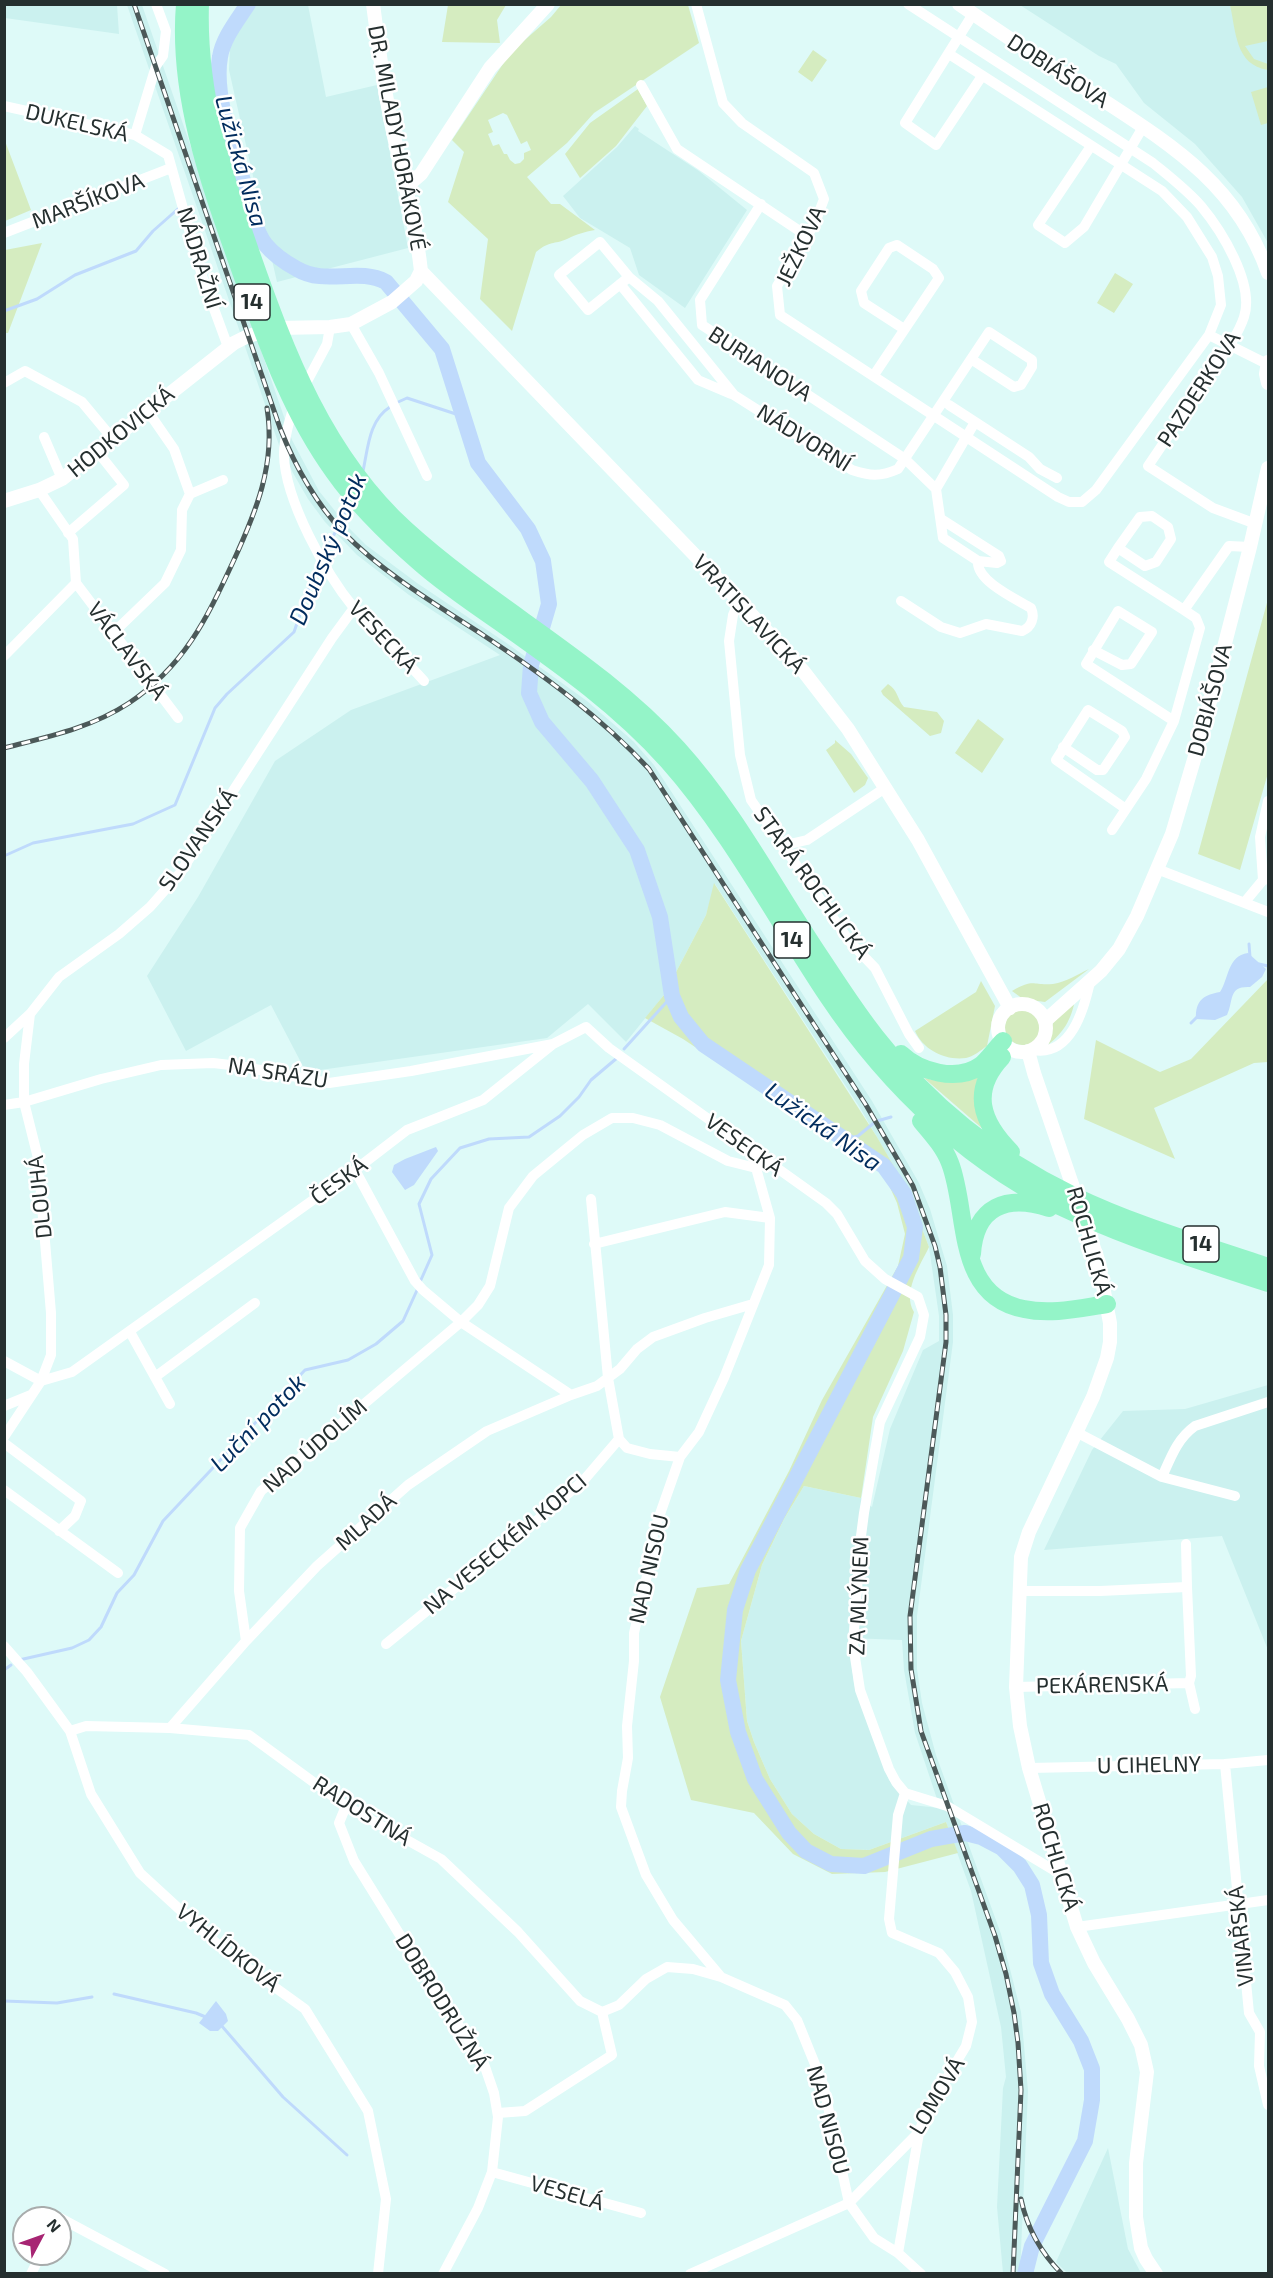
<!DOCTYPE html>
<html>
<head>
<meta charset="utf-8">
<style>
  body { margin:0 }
  #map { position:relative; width:1273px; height:2278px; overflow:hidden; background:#defaf8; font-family:"Exo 2",sans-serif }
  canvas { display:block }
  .frame { position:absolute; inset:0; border:6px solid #252f2f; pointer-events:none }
  .north { position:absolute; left:12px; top:2206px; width:60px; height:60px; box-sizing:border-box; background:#fff; border:2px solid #a8acac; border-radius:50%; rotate:49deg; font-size:16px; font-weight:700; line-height:24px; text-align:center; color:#252f2f }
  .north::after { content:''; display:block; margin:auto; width:21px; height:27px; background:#a72573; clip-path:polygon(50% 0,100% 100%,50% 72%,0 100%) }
</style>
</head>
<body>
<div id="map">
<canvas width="1273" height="2278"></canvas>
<div class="frame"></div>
<div class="north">N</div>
</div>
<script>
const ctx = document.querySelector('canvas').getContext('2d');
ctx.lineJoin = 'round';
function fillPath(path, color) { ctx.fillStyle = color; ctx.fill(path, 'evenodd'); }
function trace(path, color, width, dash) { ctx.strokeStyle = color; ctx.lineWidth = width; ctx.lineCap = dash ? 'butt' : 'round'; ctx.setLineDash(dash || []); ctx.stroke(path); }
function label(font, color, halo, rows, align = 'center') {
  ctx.font = font + ' "Exo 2",sans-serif'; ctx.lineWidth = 5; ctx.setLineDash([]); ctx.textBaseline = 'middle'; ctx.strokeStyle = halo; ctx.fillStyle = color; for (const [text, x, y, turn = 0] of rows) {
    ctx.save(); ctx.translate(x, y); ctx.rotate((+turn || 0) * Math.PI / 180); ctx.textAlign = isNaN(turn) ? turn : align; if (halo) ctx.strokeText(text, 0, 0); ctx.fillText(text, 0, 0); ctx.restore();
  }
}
const built = new Path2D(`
  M5,4L117,5L119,34L5,18Z
  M127,5H142L292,440L319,491L348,527L366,545L417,583L508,644L587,701L633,741L654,765L872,1101L919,1183L930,1209L947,1266L953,1315V1342L917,1616V1669L922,1703L936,1755L1001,1934L1021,2012L1028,2091L1020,2273H1003L997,2207L1003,2088L1006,2077L1001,2027L971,1891L946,1822L869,1850L841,1849L814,1834L792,1814L770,1779L754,1742L747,1721L741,1641L762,1565L784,1519L804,1486L861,1498L872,1507L890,1429L923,1350L939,1341V1316L929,1247L907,1189L860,1108L715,884L706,915L664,995L626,1042L588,1004L547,1038L306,1072L271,1005L186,1051L147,976L198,897L275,761L351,710L500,655L409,595L357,555L325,522L308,499L293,473L279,445ZM849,1638L902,1640L904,1670L915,1733L940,1808L911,1805L889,1780L854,1684Z
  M256,5H308L326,97L377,85L408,248L277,282L229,70L230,44Z
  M1020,5H1268V243L1242,197L1195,144L1144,103L1116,64L1099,56Z
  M635,126L639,129L638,131L699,171L747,210L685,308L639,275L630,248L580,218L563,196L617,147Z
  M1268,1385V1650L1222,1536L1044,1550L1092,1450L1123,1411L1185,1409Z
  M1108,2148L1128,2249L1141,2273H1067L1056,2262Z`);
const green = new Path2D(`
  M448,5H506L497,20L500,43L442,42Z
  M561,5H688L699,43L594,113L567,143L527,177L551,204H560L595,230C584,232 577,234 567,239C553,245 551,240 536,252L512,331L480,299L488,239L448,202L464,152L452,140L511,52L551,17ZM503,113L507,115L521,144L527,141L531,150L524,153V159L520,163L515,164L510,160L507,154H504L499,144L493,146L488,134L493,132L488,120Z
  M1230,5H1268V41L1245,46L1254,59L1268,64V70C1235,65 1236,31 1230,5Z
  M813,50L827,60L812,82L798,72Z
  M1268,87V123L1261,125L1251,92Z
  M638,89L647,106L616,146L580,178L565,154L590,123Z
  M5,141L31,210L5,221H4Z
  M42,243L8,333H5V250Z
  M1115,273L1133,284L1114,313L1097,303Z
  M1268,599V773L1240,870L1198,854Z
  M888,684C898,690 897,699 904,707L937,712L944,721L941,733L930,736L883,695L881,691Z
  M978,719L1004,739L982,773L955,753Z
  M835,740L851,754L868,778L865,785L854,793L826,750L835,743Z
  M714,883L877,1137L907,1189L929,1247C920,1266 902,1292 914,1312L903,1351L873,1417L861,1498L804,1486L784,1519L762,1565L741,1641L747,1721L754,1742L770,1779L792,1814L814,1834L841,1849L869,1850L946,1822L958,1853L885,1872L832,1874L793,1854L754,1813L691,1800L660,1697L697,1588L729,1584L789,1471L822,1400L898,1266L905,1234L897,1203L883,1172L683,1039L645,1018L664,995L706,915Z
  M1089,969L1045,1002L1023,999L1012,991C1035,978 1032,986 1053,984C1066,982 1078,974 1089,969Z
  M1268,979V1062L1254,1063L1154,1108L1175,1159L1084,1119L1096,1040L1160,1072L1191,1059Z
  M981,981L995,1006L987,1046C981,1050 973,1057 966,1058C946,1061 923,1050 915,1031L976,992Z
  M1075,1000C1071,1020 1064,1032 1048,1045C1051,1038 1051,1033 1052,1026C1055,1015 1067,1007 1075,1000Z
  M1005 1027a18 18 0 1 1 36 0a18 18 0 1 1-36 0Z
  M980,1074L984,1130L924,1078C945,1083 960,1085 980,1074Z`);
const water = new Path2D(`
  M1248,953L1266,969L1262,977L1250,987C1228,986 1234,1000 1227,1015L1215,1020L1196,1019C1195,1000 1204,995 1220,992C1229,979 1227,956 1248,953Z
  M436,1147L438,1151L414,1185L405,1190L392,1172L394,1165L405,1159Z
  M216,2001L226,2014L228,2021L218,2031H210L199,2023Z`);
const stream = new Path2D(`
  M4,311L37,299L75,275L136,251L153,231L179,208
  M396,403L407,398L462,416
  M363,471C368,448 369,420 390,407
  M324,555L350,502
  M4,856L33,843L133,824L175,805L215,708L227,694L294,632L315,571L321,561
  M1249,944L1250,957
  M1259,964L1268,966
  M1191,1023L1197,1017
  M624,1049L672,996
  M877,1121L891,1117
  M847,1139L858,1136L875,1122
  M420,1282L432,1255L419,1204L431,1179L460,1148L489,1139L529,1137L560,1116L579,1097L591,1080L617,1058
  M19,1660L72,1648L89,1640L101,1627L117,1593L134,1575L163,1521L305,1370L348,1360L376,1344L403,1321L418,1288
  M4,1670L11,1665
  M114,1994L196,2013L208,2018
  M4,2001L57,2003L92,1997
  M221,2025L283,2097L347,2155`);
const river = new Path2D(`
  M248,4C237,21 223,38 220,57C213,95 234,151 245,187C250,205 254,229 265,244C273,254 286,263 297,269C326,286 358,267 386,282L442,349L478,463L528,529L543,561L549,604L531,665L529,693L542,722L592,781L637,850L660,917L672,996L681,1017L703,1044L884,1166L904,1194L915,1227L911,1258L748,1570L735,1610L728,1680L738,1732L755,1779L789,1833L806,1851L831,1864L864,1866L931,1839L965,1833L981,1837L1002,1848L1020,1866L1032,1885L1039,1915L1041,1963L1052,1994L1081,2041L1092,2069V2100L1085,2141L1032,2246L1025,2274`);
const minor = new Path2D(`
  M696,4L723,103L742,123L814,173L824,199L815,223L777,286L780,315L1058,497L1069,502H1082L1096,490L1209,335L1267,364
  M908,4L1153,163C1170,177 1187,190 1201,206C1221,230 1255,284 1244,317C1237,338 1221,357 1209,376C1189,406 1168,436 1148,466L1213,508L1256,524
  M973,14L905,123L936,145L982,76
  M949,54L1162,191L1187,217L1212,257L1218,276L1221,305L1209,335
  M641,85L677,149L807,236
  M4,106L135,135L168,155L202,276L228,347
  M135,135L156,66L163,56L166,31L156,4
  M1091,146L1038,225L1065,243L1084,227L1143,127
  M761,204L700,300L702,325L905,459L936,489L943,538L978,561L997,563L1001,561L999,556L941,519
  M4,233L171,168
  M629,277L588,310L559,275L600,242L629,277L658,301L734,395L852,470C870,476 880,477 898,469L989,332L1032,360V367L1021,385L1014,387L971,359
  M620,284L698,380L731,394
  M351,324L379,373L427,476
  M874,375L939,278L933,269L897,245L889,248L861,291L864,303L904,329
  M4,383L25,371L82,402L112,438
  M303,389L327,344L330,327
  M949,405L1029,457L1040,469L1057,478
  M294,406C289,422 284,438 284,455C285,500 326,574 354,608C376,634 402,656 424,681
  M147,410L174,449L190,494L223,480
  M44,437L62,479
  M936,489L975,422
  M68,533L124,485L97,451
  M1118,548L1140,517L1152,516L1168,527L1171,539L1156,562L1145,566L1118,548L1109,562L1184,610
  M76,583L178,718
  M739,601L733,615L729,641L740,755L751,800L850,942L875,968L909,1034L919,1048
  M901,601L941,627L960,633L986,624L1022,631C1032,627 1035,617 1031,608C1016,599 976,581 978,561
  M112,634L165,583L181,550L182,510L190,494
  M1093,650L1122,665L1131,664L1152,632L1118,611L1086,664L1174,721
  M4,656L76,583L73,539L39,490
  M1063,747L1097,770H1103L1125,737L1122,731L1088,710L1056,760L1126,809L1146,779L1174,721L1200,628L1196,618L1184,610L1229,546L1250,547
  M1112,830L1126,809
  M781,846L807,840L885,788
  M1157,869L1268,912
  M1263,880L1260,837L1268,801
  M1244,903L1263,880L1268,879
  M4,1038L30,1014L59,977L119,934L150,907L180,873L332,638L354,608
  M1033,1050C1071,1057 1084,1009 1090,982
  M4,1105L24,1102L101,1079L161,1065L213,1063L239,1066L329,1083L411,1071L553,1044
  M355,1170L415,1281L423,1290L461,1322L571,1395
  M591,1199L608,1378L619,1439L627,1448L650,1454L680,1457
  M594,1244L725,1212L770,1218
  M130,1332L170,1404
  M4,1361L41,1381
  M155,1377L255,1303
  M41,1381L72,1372L355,1170L407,1130L483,1100L553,1044L586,1027L609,1048L826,1203L837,1214L865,1261L885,1279L918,1297L924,1315L920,1337L880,1422L864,1513L861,1536L853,1644L860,1690L889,1769L896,1782L905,1793L947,1806L1060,1874
  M4,1406L31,1395
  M1076,1432L1162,1477L1235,1496
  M4,1437L41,1381L51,1355V1313L38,1158L24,1102V1064L30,1014
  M4,1443L81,1501L75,1516L59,1531
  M1162,1477C1171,1457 1177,1439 1195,1426L1268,1402
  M4,1490L118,1573
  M1186,1544L1187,1587
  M246,1641L239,1591L240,1528L261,1491L461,1322L478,1305L490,1286L509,1208L533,1176L583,1135L612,1118H633L660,1125L728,1161L756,1168
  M386,1644L521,1534L584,1480L619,1439
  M4,1646L27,1672L70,1731L91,1794L140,1873L226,1952L305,2009L368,2111L386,2199L378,2274
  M1189,1683L1195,1709
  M1016,1687L1189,1683L1191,1676L1187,1587L1100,1591H1019
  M170,1728L246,1641L317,1566L408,1485L487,1431L571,1395L597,1386L620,1369L637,1349L653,1337L705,1318L753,1304
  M70,1731L86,1726L170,1728L249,1735L346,1806L441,1859L518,1932L580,2001L602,2012
  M1225,1764L1249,2013L1260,2032L1259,2066L1268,2105
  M1029,1768L1225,1764L1268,1760
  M346,1806L339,1823L354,1861L408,1948L484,2064L494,2093L498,2117L492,2172L478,2208L443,2274
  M1077,1927L1268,1900
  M721,1977L673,1920L646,1875L621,1807L622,1791L628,1758L627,1726L634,1661V1633L650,1562L653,1534L680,1457L699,1432L724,1378L769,1265L770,1218L756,1168L761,1157
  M602,2012L619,2005L646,1979L667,1967L693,1969L721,1977L785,2005L797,2020L823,2084L849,2203L874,2238L898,2253L921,2274
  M498,2113L525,2111L612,2055L602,2012
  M492,2172L641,2213
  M60,2218L165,2274
  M898,2253L919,2133
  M31,2274L41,2254
  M690,2274L849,2203L919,2132L927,2111L966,2046L972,2022L968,1997L955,1972L939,1953L892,1933L889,1919L898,1815L905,1793`);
const tertiary = new Path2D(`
  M373,4C379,49 384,93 394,136C404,181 416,225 421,271
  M959,4C1002,34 1045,62 1089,91C1165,141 1236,181 1268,273
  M407,186L421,174L490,68L548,4
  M421,271L739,601L804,672L848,729L918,840L1010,1008
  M1268,362L1266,374L1268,383
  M4,501L39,490L62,479L234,343L248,336L278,328L330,327L351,324L392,302L416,281L421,271
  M998 1028a24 24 0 1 1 48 0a24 24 0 1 1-48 0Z
  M1045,1021L1101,971L1119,949L1137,916L1172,834L1201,736L1250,547L1268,468
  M1028,1051L1034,1073L1098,1260L1110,1323V1342L1107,1358L1093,1397L1029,1532L1021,1557L1016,1687L1020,1726L1029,1768L1077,1927L1094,1963L1128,2019L1141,2045L1147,2072L1136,2163V2217L1141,2248L1146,2259L1156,2274`);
const trunk = new Path2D(`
  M185,4C177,100 213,192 244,280C268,346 292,414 334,472C358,506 388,535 419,562C445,585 475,605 504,625C562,666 620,707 668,761C730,831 775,917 827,995C889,1088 974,1169 1077,1214C1139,1242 1204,1262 1268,1283
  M200,4C197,91 222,171 250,251C286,354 324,455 406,530C493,609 599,662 678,749C735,812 774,888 821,958C839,985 856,1012 876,1037C928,1104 996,1158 1072,1195C1134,1225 1203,1245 1268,1267
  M901,1054C920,1072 957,1082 980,1066C988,1060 995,1049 1003,1041
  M1002,1057C970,1091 981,1122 1011,1152
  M921,1121C932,1134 944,1147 950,1163C969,1212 954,1296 1024,1309C1051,1315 1080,1308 1107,1304
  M972,1254C975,1206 1007,1194 1049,1208`);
const rail = new Path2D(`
  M134,4L280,428C295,466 315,502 343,532C383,573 435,604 483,635C542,674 601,717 649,769L866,1105L913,1186L935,1246L940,1267L946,1315V1342L910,1616L911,1669L921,1731L995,1936L1006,1974L1014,2013L1018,2043L1021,2090L1013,2274
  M4,748C47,737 91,728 129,703C184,666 206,620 233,562C256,512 276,464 267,408
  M1021,2199C1027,2228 1041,2253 1062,2274`);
const shields = [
  [252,302,36],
  [792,940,36],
  [1201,1244,36]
];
const shieldNames = [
  ["14",252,302],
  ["14",792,940],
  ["14",1201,1244]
];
const streetNames = [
  ["DOBIÁŠOVA",1058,71,33],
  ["DUKELSKÁ",77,123,13],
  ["DR. MILADY HORÁKOVÉ",397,138,79],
  ["MARŠÍKOVA",88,201,-21],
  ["JEŽKOVA",801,246,-64],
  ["NÁDRAŽNÍ",199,258,73],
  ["BURIANOVA",760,364,33],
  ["PAZDERKOVA",1199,389,-57],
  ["HODKOVICKÁ",121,432,-39],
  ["NÁDVORNÍ",804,438,32],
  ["VRATISLAVICKÁ",749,614,47],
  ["VESECKÁ",383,637,47],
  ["VÁCLAVSKÁ",127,651,53],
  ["DOBIÁŠOVA",1210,700,-75],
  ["SLOVANSKÁ",198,840,-55],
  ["STARÁ ROCHLICKÁ",812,883,54],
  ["NA SRÁZU",278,1073,9],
  ["VESECKÁ",744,1145,36],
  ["ČESKÁ",339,1181,-36],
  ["DLOUHÁ",40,1197,-96],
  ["ROCHLICKÁ",1089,1241,74],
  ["NAD ÚDOLÍM",315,1446,-41],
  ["MLADÁ",366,1522,-42],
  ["NA VESECKÉM KOPCI",505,1544,-40],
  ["NAD NISOU",649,1569,-77],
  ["ZA MLÝNEM",859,1596,-88],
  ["PEKÁRENSKÁ",1102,1685,-1],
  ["U CIHELNY",1149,1765,-1],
  ["RADOSTNÁ",362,1811,32],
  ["ROCHLICKÁ",1056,1857,73],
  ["VINAŘSKÁ",1241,1936,-96],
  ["VYHLÍDKOVÁ",228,1948,39],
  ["DOBRODRUŽNÁ",442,2002,58],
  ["LOMOVÁ",937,2096,-59],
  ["NAD NISOU",828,2120,75],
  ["VESELÁ",567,2193,16]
];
const waterNames = [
  ["Lužická Nisa",241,161,74],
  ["Doubský potok",328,549,-67],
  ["Lužická Nisa",823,1127,35],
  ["Luční potok",258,1423,-46]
];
fillPath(built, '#cbf1ef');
fillPath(green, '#d5ecc0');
fillPath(water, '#bfdafc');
trace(stream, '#bfdafc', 3);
trace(river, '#bfdafc', 16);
trace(minor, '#fff', 10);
trace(tertiary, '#fff', 14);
trace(trunk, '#94f4c8', 18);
trace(rail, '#4c5959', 5);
trace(rail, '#fff', 3, [9]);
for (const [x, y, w] of shields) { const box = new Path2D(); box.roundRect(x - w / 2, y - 18, w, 36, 4.5); ctx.fillStyle = '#fff'; ctx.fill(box); trace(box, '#252f2f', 1.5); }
label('bold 21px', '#252f2f', null, shieldNames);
label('22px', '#252f2f', '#fff', streetNames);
label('italic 24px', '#012c5d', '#fff', waterNames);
</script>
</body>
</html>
